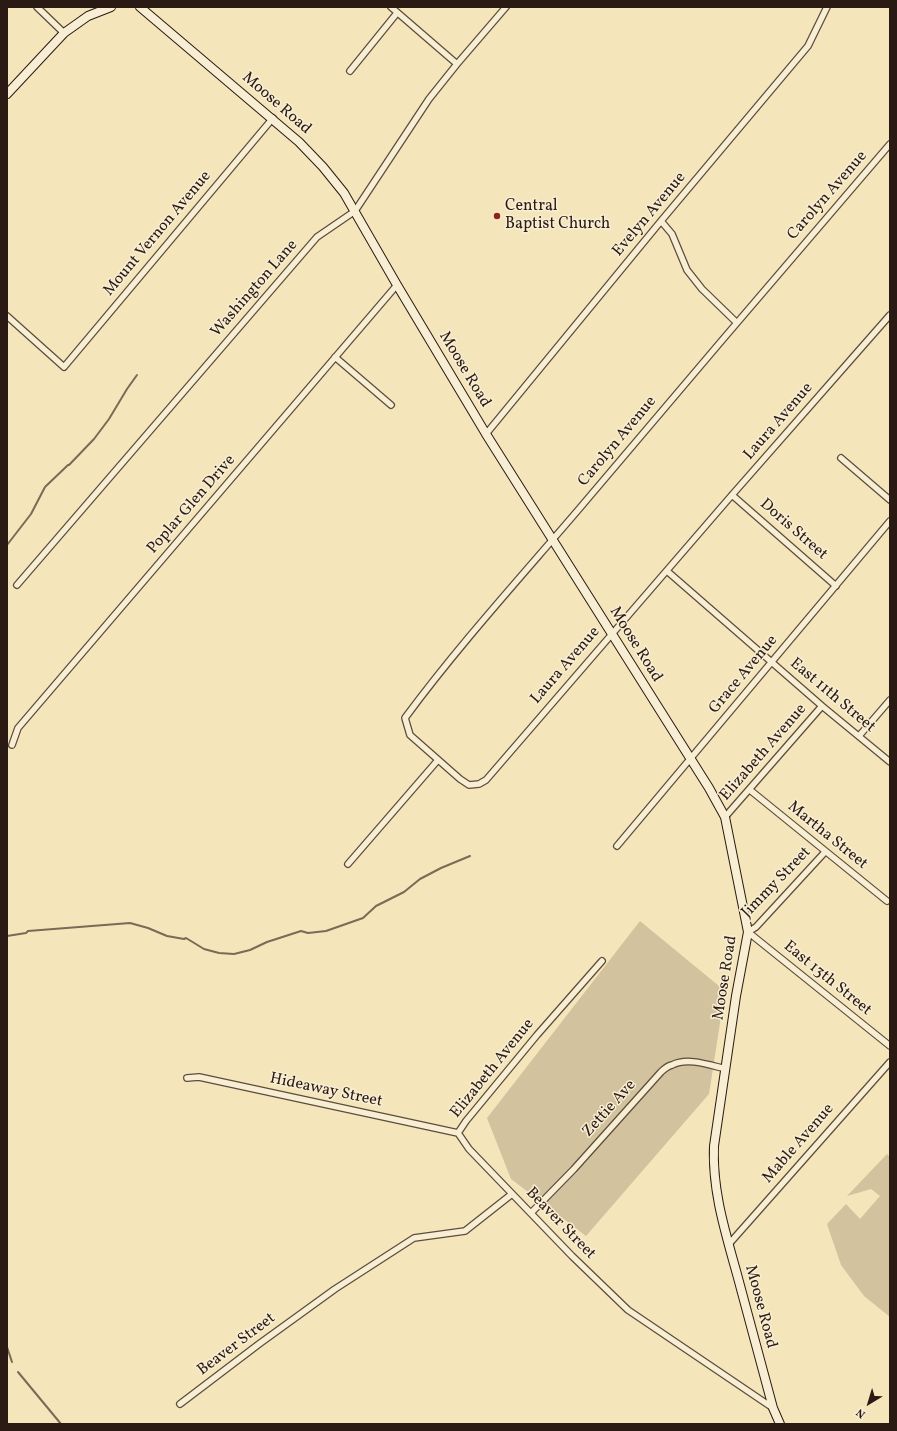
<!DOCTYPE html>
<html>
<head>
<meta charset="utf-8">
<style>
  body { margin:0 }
  #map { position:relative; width:897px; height:1431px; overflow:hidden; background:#f4e5bb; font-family:Vollkorn,serif }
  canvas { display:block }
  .frame { position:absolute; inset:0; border:8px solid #2a1a13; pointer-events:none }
  .north { position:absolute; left:849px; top:1383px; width:40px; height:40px; -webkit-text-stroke:3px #f8eed3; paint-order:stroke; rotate:218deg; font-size:11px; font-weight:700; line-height:16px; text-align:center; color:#2a1a13 }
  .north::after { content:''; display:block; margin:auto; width:14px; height:18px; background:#2a1a13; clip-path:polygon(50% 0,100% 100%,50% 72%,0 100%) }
</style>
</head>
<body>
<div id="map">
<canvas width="897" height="1431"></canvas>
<div class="frame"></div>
<div class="north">N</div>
</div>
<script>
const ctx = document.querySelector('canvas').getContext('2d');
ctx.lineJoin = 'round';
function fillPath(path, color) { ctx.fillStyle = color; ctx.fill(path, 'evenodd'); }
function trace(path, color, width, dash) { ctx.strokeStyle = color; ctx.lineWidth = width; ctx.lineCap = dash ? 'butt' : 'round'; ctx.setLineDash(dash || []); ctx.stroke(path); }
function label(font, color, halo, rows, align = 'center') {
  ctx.font = font + ' Vollkorn,serif'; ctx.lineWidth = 3; ctx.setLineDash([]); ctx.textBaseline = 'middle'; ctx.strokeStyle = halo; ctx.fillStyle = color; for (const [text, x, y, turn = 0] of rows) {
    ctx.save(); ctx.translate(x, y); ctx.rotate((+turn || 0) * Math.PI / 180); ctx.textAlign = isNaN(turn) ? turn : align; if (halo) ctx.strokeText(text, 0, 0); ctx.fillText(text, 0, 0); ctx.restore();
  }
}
const green = new Path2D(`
  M640,921L725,991L709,1094L586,1236L511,1179L487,1118Z
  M887,1154L890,1157V1317L864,1296L841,1265L827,1224L846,1204L860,1219L880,1196L871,1189L847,1196Z`);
const stream = new Path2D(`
  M7,545L31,514L45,487L68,465H69L94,439L109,419L127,389L137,375
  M7,936L26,933L28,931L130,923L148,928L167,936L184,939L186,938L204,949L219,953L234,954L250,950L267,942L301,931L308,933L326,931L363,918L376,906L404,892L420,879L441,868L470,856
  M7,1347L12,1362
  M18,1372L61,1424`);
const street = new Path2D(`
  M37,7L64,33
  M391,7L457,64
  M350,71L397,13
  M890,144C786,265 682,387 579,509C520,578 459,645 405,718L410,735L460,779L469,785L479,784L486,780L732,495L890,315
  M661,221L672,234L687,270L702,289L736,322
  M7,316L64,367L273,118
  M335,357L391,405
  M486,434L661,221L808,46L827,7
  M841,458L890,500
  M732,495L836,586
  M667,571L822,706L890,762
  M17,585L317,237L355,211L429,99L457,64L506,7
  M859,736L890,700
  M12,745L18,728L397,285
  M750,790L887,901
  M725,817L822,706
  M617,846L890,521
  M825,852L756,927L748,932L890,1046
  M348,864L438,760
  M187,1078L199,1077L458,1133
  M458,1133L469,1149L572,1256L628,1310L773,1408
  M458,1133L466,1121L537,1035L602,961
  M531,1213L574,1169L661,1072C664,1069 668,1066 672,1065C688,1057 709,1065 726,1069
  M729,1244L890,1062
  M180,1404L259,1344L335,1289L414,1238L465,1231L512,1194`);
const secondary = new Path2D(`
  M140,7L299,142L323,167L344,193L397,285L486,434L709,788L725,817L748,932L736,996L714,1146C712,1192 726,1234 738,1278C750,1321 761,1365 773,1408L780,1424
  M7,94L64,33L88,16L111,7`);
const markers = [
  [497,216,4,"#8f2418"]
];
const streetNames = [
  ["Moose Road",276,104,41],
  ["Carolyn Avenue",828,196,-49],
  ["Evelyn Avenue",650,215,-50],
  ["Mount Vernon Avenue",158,234,-50],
  ["Washington Lane",255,289,-49],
  ["Moose Road",464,370,59],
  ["Laura Avenue",779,422,-49],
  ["Carolyn Avenue",618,442,-50],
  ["Poplar Glen Drive",192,505,-49],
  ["Doris Street",793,530,41],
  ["Moose Road",635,645,58],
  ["Laura Avenue",566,666,-49],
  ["Grace Avenue",744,675,-50],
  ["East 11th Street",832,696,40],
  ["Elizabeth Avenue",764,753,-49],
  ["Martha Street",827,836,39],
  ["Jimmy Street",777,883,-46],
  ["Moose Road",726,978,-81],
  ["East 13th Street",827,979,39],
  ["Elizabeth Avenue",493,1069,-51],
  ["Hideaway Street",326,1091,12],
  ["Zettie Ave",610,1109,-48],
  ["Mable Avenue",799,1144,-49],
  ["Beaver Street",560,1224,46],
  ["Moose Road",760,1307,75],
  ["Beaver Street",237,1345,-37]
];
const poiNames = [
  ["Central",505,207],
  ["Baptist Church",505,225]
];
fillPath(green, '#d2c29e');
trace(stream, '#7a6a56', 2);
trace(street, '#5c4d3d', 8);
trace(secondary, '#2a1a13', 10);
trace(street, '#f8eed3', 5.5);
trace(secondary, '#f8eed3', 8);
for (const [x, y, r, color] of markers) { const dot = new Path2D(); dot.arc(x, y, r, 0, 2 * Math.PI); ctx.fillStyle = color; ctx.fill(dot); trace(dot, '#f8eed3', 1.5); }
label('16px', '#2a1a13', '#f8eed3', streetNames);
label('16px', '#2a1a13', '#f8eed3', poiNames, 'left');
</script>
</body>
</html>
